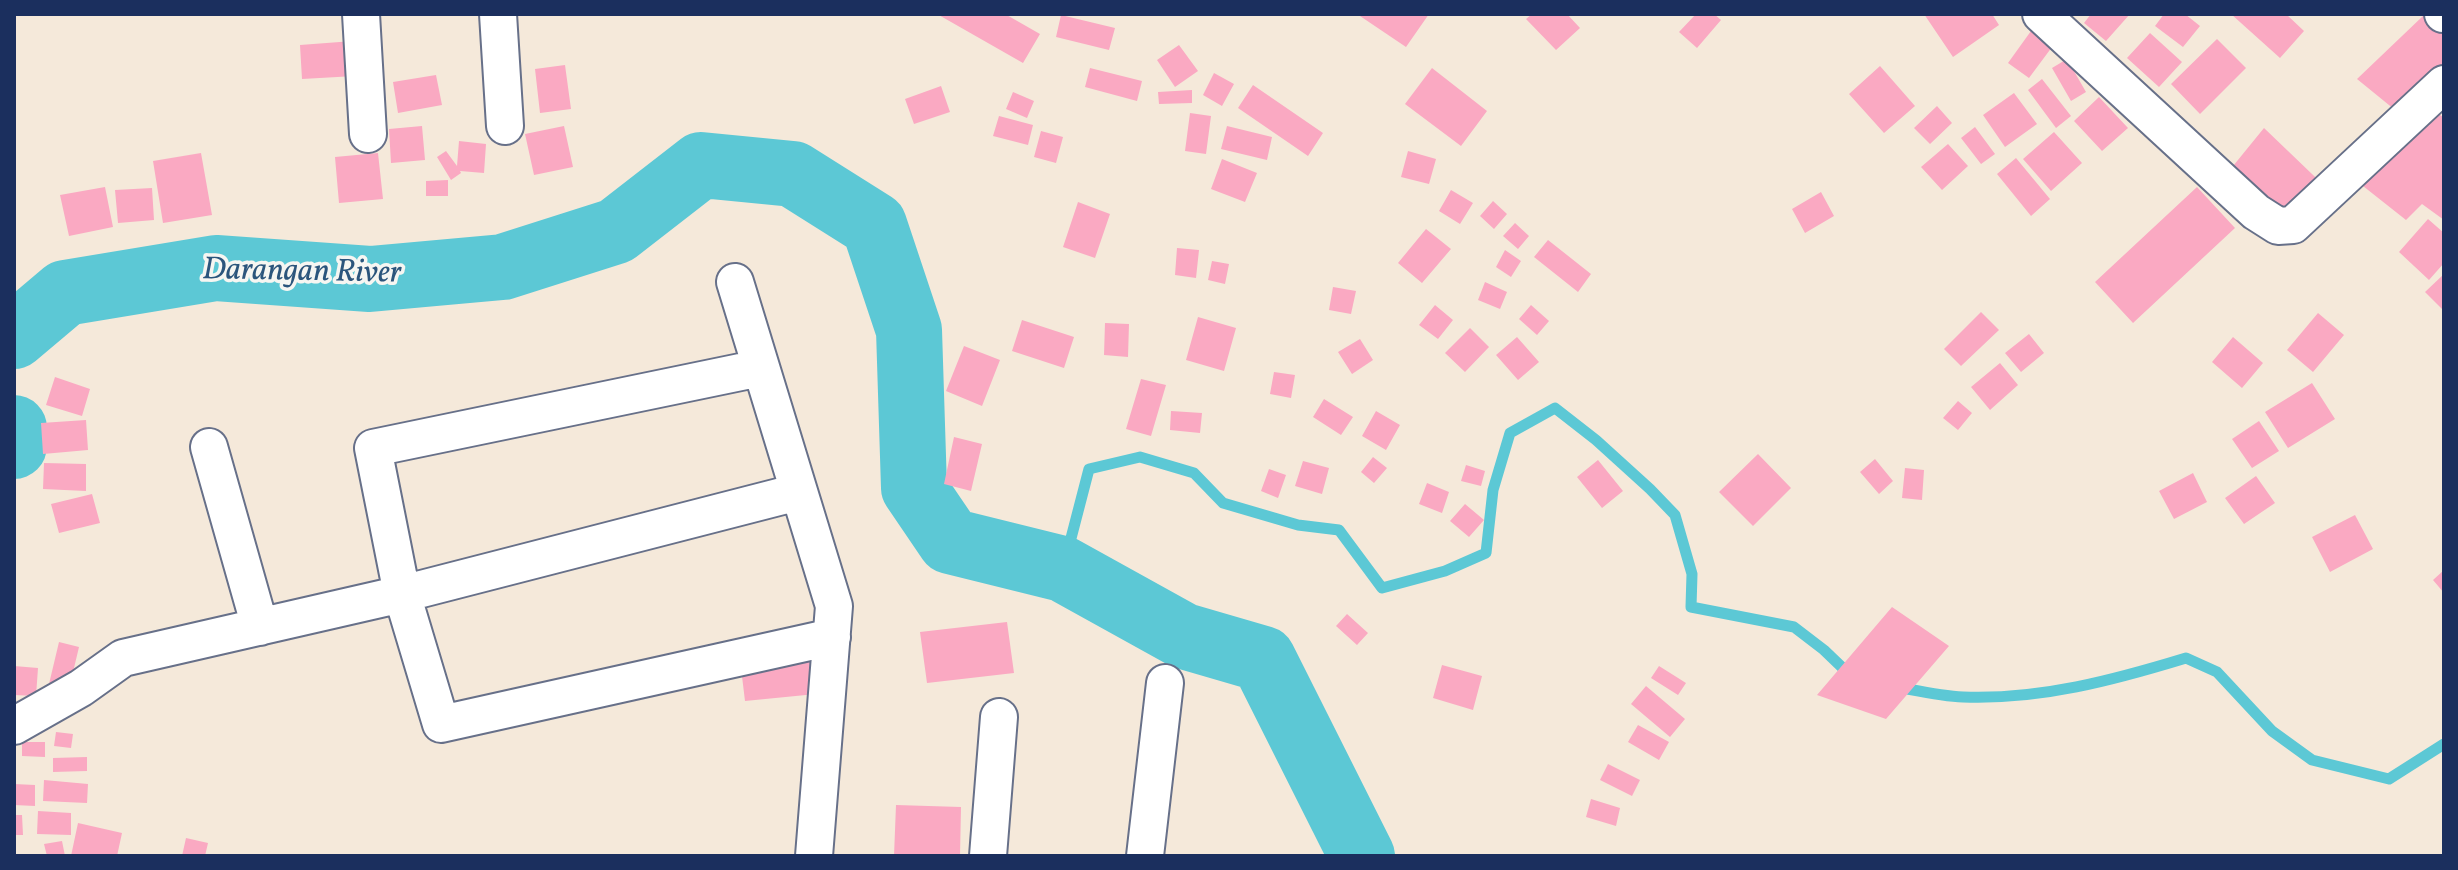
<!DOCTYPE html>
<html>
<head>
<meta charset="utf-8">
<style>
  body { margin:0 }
  #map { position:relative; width:2458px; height:870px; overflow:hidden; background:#f5e9da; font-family:Vollkorn,serif }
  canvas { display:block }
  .frame { position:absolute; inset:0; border:16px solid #1b2f5e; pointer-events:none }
</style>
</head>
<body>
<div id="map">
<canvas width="2458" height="870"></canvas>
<div class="frame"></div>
</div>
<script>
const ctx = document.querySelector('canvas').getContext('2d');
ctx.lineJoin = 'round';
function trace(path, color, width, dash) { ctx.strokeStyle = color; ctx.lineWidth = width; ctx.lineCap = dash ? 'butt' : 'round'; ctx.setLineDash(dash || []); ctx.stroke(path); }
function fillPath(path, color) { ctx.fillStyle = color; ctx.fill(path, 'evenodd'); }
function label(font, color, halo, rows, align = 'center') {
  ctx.font = font + ' Vollkorn,serif'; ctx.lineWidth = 7; ctx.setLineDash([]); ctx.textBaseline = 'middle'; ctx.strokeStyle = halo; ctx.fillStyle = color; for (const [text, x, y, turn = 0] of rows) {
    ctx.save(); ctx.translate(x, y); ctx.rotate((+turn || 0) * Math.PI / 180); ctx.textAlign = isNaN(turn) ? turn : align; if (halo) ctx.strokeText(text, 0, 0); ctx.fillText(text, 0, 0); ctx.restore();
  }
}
const stream = new Path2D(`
  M1063,569L1089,469L1140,457L1194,473L1223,503L1298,525L1339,530L1382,588L1445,571L1486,553L1493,490L1510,433L1555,408L1596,440L1650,489L1675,515L1692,574L1691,607L1794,627L1824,650L1850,675
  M1897,687C1919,691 1941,696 1963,697C2040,700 2114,680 2186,658L2217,672L2272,731L2312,760L2389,779L2444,744`);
const river = new Path2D(`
  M14,336L65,293L216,268L370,279L503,267L616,231L701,165L793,174L874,225L909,330L914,488L950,541L1063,569L1184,636L1263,659L1362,856
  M14,428V446`);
const building = new Path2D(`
  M937,14H1005L1040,34L1023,63Z
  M1357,14H1429L1406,47Z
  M1532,14H1567L1580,28L1556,50L1526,19Z
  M1696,14H1714L1721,20L1697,48L1679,32Z
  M1924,14H1992L1999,25L1953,57Z
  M2091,14H2130L2106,41L2084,23Z
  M2164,14H2185L2200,26L2183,47L2155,26Z
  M2231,14H2286L2304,31L2280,58Z
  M1061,15L1115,28L1109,50L1056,37Z
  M2424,15L2444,34V71L2400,114L2357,79Z
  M2031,31L2052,47L2029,78L2008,63Z
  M2150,33L2182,62L2159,87L2127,58Z
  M2217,39L2246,68L2200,114L2171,84Z
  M353,41L355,76L302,79L300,45Z
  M1179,45L1198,71L1175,87L1157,60Z
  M2067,59L2086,92L2071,101L2052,68Z
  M565,65L571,109L540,113L535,69Z
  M1880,66L1915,106L1884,133L1849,94Z
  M1090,68L1142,81L1137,101L1085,87Z
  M1432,68L1487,111L1461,146L1405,104Z
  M1214,73L1234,84L1222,106L1203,95Z
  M436,75L442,105L398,113L393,82Z
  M2042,79L2071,116L2056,128L2028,90Z
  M1253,85L1323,133L1308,156L1238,108Z
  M941,86L950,112L914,124L905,99Z
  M1192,90V103L1159,104L1158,92Z
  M1013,92L1034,101L1027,118L1006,109Z
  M2014,93L2037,124L2005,147L1983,115Z
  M2099,97L2128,128L2102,151L2074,121Z
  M1937,106L1952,123L1930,144L1914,128Z
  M2435,111L2444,118V220L2422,204L2406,220L2363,186Z
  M1190,113L1211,116L1206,154L1185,151Z
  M999,116L1033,125L1028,145L993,136Z
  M422,126L425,160L391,163L389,129Z
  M564,126L573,167L534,175L525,134Z
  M1227,126L1272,137L1267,160L1221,149Z
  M1975,127L1995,154L1981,164L1961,138Z
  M2264,128L2336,197L2300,236L2229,171Z
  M1041,131L1063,137L1056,163L1034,157Z
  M2054,132L2082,163L2051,191L2023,159Z
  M459,141L486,144L484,173L460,171L461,173L451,180L437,157L446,151L457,166Z
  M1948,144L1968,166L1942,190L1921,167Z
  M1408,151L1436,159L1429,184L1401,177Z
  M201,153L212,215L163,223L153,161Z
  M378,153L383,199L339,203L335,157Z
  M2016,158L2050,199L2031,216L1997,174Z
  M1222,159L1257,173L1245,202L1211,189Z
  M448,180V196H426V181Z
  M105,187L113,227L69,236L60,195Z
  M2197,187L2235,228L2133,323L2095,282Z
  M152,188L154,220L118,223L115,190Z
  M1451,190L1473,203L1460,224L1439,211Z
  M1821,192L1834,216L1805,233L1792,209Z
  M1493,201L1507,214L1494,229L1480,216Z
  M1078,202L1110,214L1095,258L1063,247Z
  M2428,219L2444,233V263L2429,280L2399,252Z
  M1515,223L1529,236L1518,249L1503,236Z
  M1426,229L1451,249L1422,283L1398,263Z
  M1548,240L1591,274L1578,292L1534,257Z
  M1177,248L1199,250L1196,278L1175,275Z
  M1505,250L1521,261L1511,277L1496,267Z
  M1212,261L1229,264L1225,284L1208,280Z
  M2444,274V311L2425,292Z
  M1485,282L1507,292L1500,309L1478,300Z
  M1333,287L1356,291L1351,314L1329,310Z
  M1435,305L1453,320L1438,339L1419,325Z
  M1531,305L1549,321L1537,335L1519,319Z
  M1981,312L1999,330L1961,366L1944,349Z
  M2318,313L2344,335L2313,372L2287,350Z
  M1198,317L1236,328L1224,371L1186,360Z
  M1022,320L1074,337L1064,368L1012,351Z
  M1105,323L1129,324L1128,357L1104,355Z
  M1470,328L1489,347L1465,372L1445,353Z
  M2029,334L2044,353L2021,372L2005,353Z
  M1517,337L1539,362L1518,380L1496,355Z
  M2233,337L2263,363L2242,388L2212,362Z
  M1360,339L1373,360L1352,374L1338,352Z
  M964,346L1000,360L982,406L946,391Z
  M2000,363L2018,385L1990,410L1971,387Z
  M1274,372L1295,375L1291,398L1270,394Z
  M55,377L90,389L82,416L46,405Z
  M1141,379L1166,385L1151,436L1126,429Z
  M2312,383L2335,419L2288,448L2265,412Z
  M1324,399L1353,417L1341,435L1313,417Z
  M1958,401L1972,413L1958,430L1943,418Z
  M1171,411L1202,413L1200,433L1170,430Z
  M1376,411L1400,425L1386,450L1362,436Z
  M86,420L88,450L43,454L41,423Z
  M2259,421L2279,451L2252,468L2232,439Z
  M954,437L982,444L971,491L944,484Z
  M1758,454L1791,488L1753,526L1719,492Z
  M1373,457L1387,468L1374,483L1361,472Z
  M1875,459L1893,481L1879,494L1860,472Z
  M1598,460L1623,491L1602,508L1577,477Z
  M1303,461L1329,468L1322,494L1295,486Z
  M44,463L86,464V491L43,489Z
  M1466,465L1485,471L1481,486L1461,481Z
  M1905,468L1924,470L1922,500L1902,498Z
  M1269,469L1286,475L1278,498L1261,491Z
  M2193,473L2207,502L2174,519L2159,491Z
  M2256,476L2275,503L2244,524L2225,498Z
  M1427,483L1449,492L1442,513L1419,504Z
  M92,494L100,523L59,533L51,504Z
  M1465,504L1484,520L1469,537L1450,521Z
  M2355,515L2373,549L2330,572L2312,537Z
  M2444,570V593L2433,580Z
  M1892,607L1949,646L1886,719L1817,695Z
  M1347,614L1368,633L1357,645L1336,626Z
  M1007,622L1014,673L927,683L920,632Z
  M59,642L79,647L69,689L49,684Z
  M813,661L816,694L745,701L741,668Z
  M1442,665L1482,676L1473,710L1433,698Z
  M14,666L38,668L36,696L14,695Z
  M1659,666L1686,683L1678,695L1651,678Z
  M1646,686L1685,719L1670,737L1631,704Z
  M1638,725L1669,742L1659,760L1628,742Z
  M56,732L73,734L71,748L54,746Z
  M22,742H45V757L22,756Z
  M87,757V771L53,772V758Z
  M1608,764L1640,780L1632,796L1600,780Z
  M44,780L88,784L87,803L43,801Z
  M14,784L35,785V806L14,805Z
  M1591,799L1620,808L1616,826L1586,817Z
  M896,805L961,807L960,856H894Z
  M38,811L71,813V835L37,834Z
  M14,815H22L23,835H14Z
  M78,823L122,833L117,856H71Z
  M186,838L208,843L205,856H182Z
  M62,841L65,856H47L44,844Z`);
const street = new Path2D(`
  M361,14L368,134
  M498,14L505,126
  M2041,14L2256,212L2278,226L2293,225L2444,84
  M2443,14H2444
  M735,282L834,606L814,856
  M760,368L373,448L402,594L441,724L832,637
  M209,447L260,627
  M14,726L81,688L123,658L402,594L798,492
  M988,856L999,717
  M1145,856L1165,683`);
const waterNames = [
  ["Darangan River",302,274,1]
];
trace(stream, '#5cc8d5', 11);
trace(river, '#5cc8d5', 66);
fillPath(building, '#faa9c2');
trace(street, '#677089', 40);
trace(street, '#fff', 36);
label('italic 32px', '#2b557c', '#f6f6f2', waterNames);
</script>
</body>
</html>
